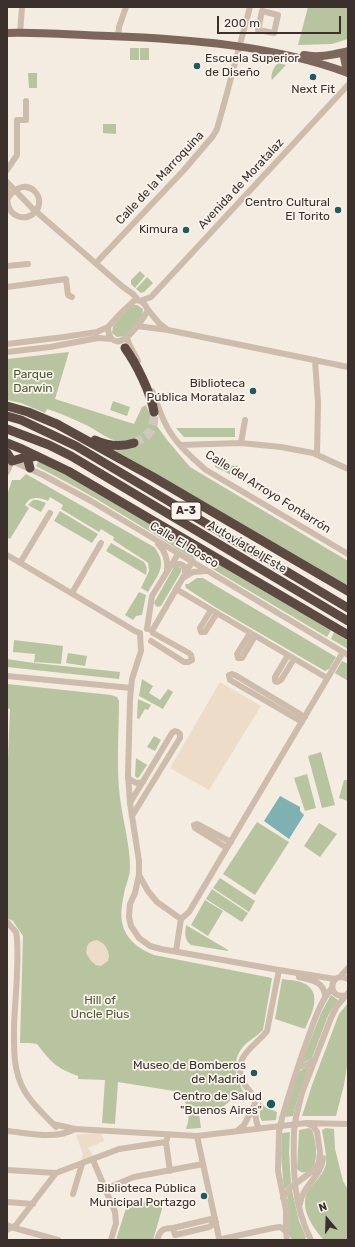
<!DOCTYPE html>
<html>
<head>
<meta charset="utf-8">
<style>
  body { margin:0 }
  #map { position:relative; width:355px; height:1247px; overflow:hidden; background:#f4ebe1; font-family:Rubik,sans-serif }
  canvas { display:block }
  .frame { position:absolute; inset:0; border:8px solid #3b302b; pointer-events:none }
  .north { position:absolute; left:307px; top:1199px; width:40px; height:40px; -webkit-text-stroke:3px #fbf5ee; paint-order:stroke; rotate:341deg; font-size:11px; font-weight:700; line-height:16px; text-align:center; color:#3b302b }
  .north::after { content:''; display:block; margin:auto; width:14px; height:18px; background:#3b302b; clip-path:polygon(50% 0,100% 100%,50% 72%,0 100%) }
  .scale { position:absolute; left:217px; top:16px; width:124px; height:18px; box-sizing:border-box; border:2px solid #3b302b; border-top:0; padding-left:5px; font-size:12px; line-height:14px; white-space:nowrap; color:#3b302b; -webkit-text-stroke:3px #fbf5ee; paint-order:stroke }
</style>
</head>
<body>
<div id="map">
<canvas width="355" height="1247"></canvas>
<div class="frame"></div>
<div class="north">N</div>
<div class="scale">200 m</div>
</div>
<script>
const ctx = document.querySelector('canvas').getContext('2d');
ctx.lineJoin = 'round';
function fillPath(path, color) { ctx.fillStyle = color; ctx.fill(path, 'evenodd'); }
function trace(path, color, width, dash) { ctx.strokeStyle = color; ctx.lineWidth = width; ctx.lineCap = dash ? 'butt' : 'round'; ctx.setLineDash(dash || []); ctx.stroke(path); }
function label(font, color, halo, rows, align = 'center') {
  ctx.font = font + ' Rubik,sans-serif'; ctx.lineWidth = 3.5; ctx.setLineDash([]); ctx.textBaseline = 'middle'; ctx.strokeStyle = halo; ctx.fillStyle = color; for (const [text, x, y, turn = 0] of rows) {
    ctx.save(); ctx.translate(x, y); ctx.rotate((+turn || 0) * Math.PI / 180); ctx.textAlign = isNaN(turn) ? turn : align; if (halo) ctx.strokeText(text, 0, 0); ctx.fillText(text, 0, 0); ctx.restore();
  }
}
const green = new Path2D(`
  M308,7H348V39L332,44L298,45Z
  M130,48H139V60H130Z
  M140,48H149V60H140Z
  M278,63L286,65L272,80C270,75 274,66 278,63Z
  M28,73H37V88H29Z
  M103,124H116V134L103,133Z
  M140,271L145,276L135,288L131,284V280Z
  M147,277L153,283L144,292L141,293L136,289Z
  M134,305H137L143,309L142,317L125,336L117,337L112,333L113,326L130,307Z
  M69,352L55,399L134,424L142,407L146,405C154,427 175,449 190,467L348,561V586L112,449L120,442C107,439 98,431 86,425C73,419 60,413 47,409L45,413L21,403L7,400V359Z
  M113,401L130,407L127,416L110,410Z
  M176,428H235V437H184Z
  M39,460L64,473L299,610L331,630L327,637L211,568L212,565L195,555L194,557L196,559L195,560C143,527 91,494 36,466Z
  M215,465L238,466V478L215,467Z
  M26,474L154,547C169,565 157,576 148,592L141,588L149,571L148,563L144,560L113,540L114,537L101,529L99,532L61,509L63,505L50,497L48,501C39,497 30,496 25,505L29,508L10,539L7,537V495L12,480H20Z
  M33,500H38L46,503L41,512L28,505Z
  M60,511L98,534L92,543L54,521Z
  M111,543L144,562L147,568L146,575L106,551Z
  M176,566L181,568V572L161,606L157,607L154,603L155,601L174,567Z
  M197,578H203L208,581L336,657L329,669L325,671L215,607L186,588L185,584H188Z
  M139,592L146,595L142,615L136,616L133,620L125,615Z
  M334,632L348,641V649L331,639Z
  M14,640L63,646L61,664L35,662V663L120,672L119,679L7,667V659L34,663L35,654L13,652Z
  M68,653L87,656L85,666L66,663Z
  M342,661L348,664V681L335,673Z
  M142,679L153,686L149,693L160,700L168,689L173,692L163,709L139,696Z
  M7,684L111,695L117,697L119,701C119,733 116,766 120,798C123,822 130,844 130,868C130,875 127,882 125,889C123,899 120,911 122,922C125,939 139,949 154,955L272,978L263,1030C258,1035 253,1038 248,1042C230,1057 235,1075 244,1093H233L230,1101L224,1106L225,1110L199,1114L201,1128L186,1129C192,1113 187,1106 180,1092L118,1082L115,1124L102,1123L105,1080L78,1079V1076C56,1068 51,1062 37,1044L29,1043H20L23,936L13,921L7,918V782L10,709L7,708Z
  M138,699L151,705L148,710L145,709L139,719L137,718Z
  M154,736L161,740L155,751L147,747Z
  M321,752L335,805L322,808L308,756Z
  M136,758L147,765L139,777L137,778L135,776Z
  M307,774L316,808L305,811L294,778Z
  M344,780H348V801L339,798Z
  M257,822L289,842L255,895L223,874Z
  M319,823L337,834L320,857L304,846Z
  M220,878L255,901L249,912L213,888Z
  M212,889L248,913L242,922L206,899Z
  M205,900L223,911L208,936L191,925Z
  M186,925L228,950V951L191,945C184,940 185,933 186,925Z
  M282,979C289,980 297,980 303,983C324,992 311,1015 305,1029L275,1019Z
  M331,995L338,1000L328,1016L312,1058L301,1064L321,1013Z
  M348,1003V1060L344,1085L336,1116H302L312,1085L339,1014Z
  M309,1067L298,1097L293,1116L285,1117L298,1073L301,1070Z
  M260,1102L265,1107L277,1112L276,1120L262,1121L260,1117Z
  M309,1128L312,1130C316,1140 321,1169 306,1172C302,1173 300,1172 297,1169L299,1130Z
  M326,1128L334,1129L335,1149L343,1181L348,1190V1240H324C312,1227 297,1205 310,1188C316,1181 324,1173 326,1164C327,1156 323,1138 322,1130Z
  M290,1132L289,1152L291,1183L284,1190L281,1154L282,1133Z
  M292,1190L299,1221L306,1237L305,1240H292L289,1235L287,1200L288,1195Z
  M162,1199V1209L153,1240H116L127,1205Z`);
const plaza = new Path2D(`
  M220,682L261,706L209,790L170,768Z
  M97,940L104,944L108,951L109,956L108,961L101,966L96,965L91,961L86,953L87,947L89,943L93,941Z
  M93,1133H101L104,1141L88,1148L94,1157L81,1161L83,1154L76,1135Z`);
const water = new Path2D(`
  M280,796L300,807V811L304,815L289,839L264,821Z`);
const highwayTunnel = new Path2D(`
  M134,443C151,434 154,431 154,412`);
const minor = new Path2D(`
  M262,11L278,15L274,33L258,30Z
  M20,33L22,7
  M118,36L119,27L126,7
  M7,170L17,155V120H26V101
  M7,182L32,208L123,287L133,294L138,300
  M7,190C7,195 7,201 8,205C11,216 23,221 33,214C51,200 26,171 8,198
  M96,263L184,170L213,136L217,129L227,93L250,7
  M7,266L28,264
  M7,287L66,279L68,295L72,297
  M135,300C142,300 145,304 148,310C143,319 123,350 112,339C109,336 108,331 108,327L120,314Z
  M140,301L151,297L348,85
  M148,310L159,323L168,330
  M137,326L168,330L348,367
  M127,338L129,344L138,361
  M7,344L64,337L97,332L108,327
  M7,352L50,347L98,338L112,339
  M315,360L318,403L317,454
  M152,391C157,402 160,413 165,423C174,442 191,457 206,470L348,554
  M241,443L245,420
  M180,445L241,443L281,447L313,453L348,469
  M12,461L43,475L91,501L348,655
  M7,472L12,461
  M158,544C166,552 168,560 167,570
  M7,555L135,631L140,633
  M20,563L50,513
  M171,566L174,564H180L184,566L185,573
  M183,578L193,572L206,571
  M176,589L327,678
  M72,593L101,543
  M211,610L200,628L201,632H205L217,613
  M147,629L152,596L178,554
  M152,631L192,562
  M140,633L141,651L132,679L130,699L128,775L130,803L139,861V875L135,893L130,904L129,917L131,926L139,938L150,946L161,949L279,970L335,979
  M250,633L237,654L238,658H242L255,636
  M151,641L184,662H188L192,660L191,655L189,653L153,633
  M288,655L275,677V681L277,682L281,680L294,659
  M7,676L131,688
  M302,722L230,680L229,675L232,674L235,675L305,717
  M128,778L136,783L143,782
  M130,803L172,733L175,731L178,732L180,734V738L132,816
  M227,848L195,828L194,825L197,824L231,842
  M139,875L148,891L157,902L181,919
  M7,922L16,932L17,938C19,968 15,998 14,1027C14,1050 13,1070 24,1090C32,1105 45,1115 56,1127
  M176,951L181,919L189,912L343,652
  M299,977C311,980 324,981 325,996
  M340,977L348,968
  M346,995C326,1001 329,969 348,979
  M298,1067L307,1065L315,1059
  M296,1117L302,1093L331,1018L337,1006L348,993
  M282,1118C290,1091 298,1065 308,1038C314,1021 320,1002 332,988
  M53,1124L75,1129L197,1136L306,1123L348,1124
  M259,1128C253,1119 257,1108 254,1098C251,1091 245,1087 242,1080C233,1055 255,1047 267,1031L279,970
  M7,1131C29,1133 55,1140 75,1129
  M237,1131L244,1125L254,1106
  M294,1131C293,1169 293,1205 311,1240
  M279,1132L278,1171L286,1210V1231L287,1240
  M197,1136L219,1238L222,1239
  M167,1139L166,1142L170,1171
  M93,1160L115,1212L116,1223L111,1240
  M7,1170L56,1173L119,1149L166,1142
  M105,1189L134,1177L203,1164
  M73,1194L82,1164
  M283,1198L290,1188L315,1169L319,1162L320,1152L317,1132L313,1126L308,1124
  M7,1202L33,1204
  M300,1204C302,1186 322,1176 323,1158
  M215,1218L173,1228L175,1235L209,1227L216,1222
  M7,1225L11,1227L58,1240
  M7,1230L16,1225L56,1173
  M222,1239L273,1228L280,1227L286,1231
  M157,1240C160,1230 163,1228 173,1228`);
const major = new Path2D(`
  M7,33C41,32 74,35 108,36C187,39 273,45 348,73
  M345,52L344,57L347,72
  M304,55C317,58 331,55 345,52L348,51`);
const highway = new Path2D(`
  M125,348C136,363 151,393 154,412
  M7,406L28,412L59,425
  M7,416L21,420L76,446L348,608
  M55,423L153,477L348,591
  M7,429L49,445L71,456L348,621
  M95,440C108,446 121,447 134,443
  M7,443L22,449L68,471L348,635
  M7,453L12,461L29,456H35
  M30,468L28,461L29,458L37,456`);
const minorBridge = new Path2D(`
  M294,1131L296,1117
  M279,1132L282,1118`);
const markers = [
  [197,66,4,"#1f5a5e"],
  [313,77,4,"#1f5a5e"],
  [338,210,4,"#1f5a5e"],
  [186,230,4,"#1f5a5e"],
  [253,391,4,"#1f5a5e"],
  [254,1073,4,"#1f5a5e"],
  [271,1104,5,"#1f5a5e"],
  [204,1196,4,"#1f5a5e"]
];
const shields = [
  [186,511,30]
];
const shieldNames = [
  ["A-3",186,511]
];
const poiNames = [
  ["Escuela Superior",205,59,"left"],
  ["de Diseño",205,73,"left"],
  ["Next Fit",313,90,"center"],
  ["Centro Cultural",330,203],
  ["El Torito",330,217],
  ["Kimura",178,230],
  ["Biblioteca",245,384],
  ["Pública Moratalaz",245,398],
  ["Museo de Bomberos",246,1066],
  ["de Madrid",246,1080],
  ["Centro de Salud",262,1097],
  ["\"Buenos Aires\"",262,1111],
  ["Biblioteca Pública",196,1189],
  ["Municipal Portazgo",196,1203]
];
const streetNames = [
  ["Calle de la Marroquina",160,178,-47],
  ["Avenida de Moratalaz",241,184,-47],
  ["Calle del Arroyo Fontarrón",268,492,32],
  ["Calle El Bosco",184,545,31],
  ["Autovía del Este",247,547,31]
];
const parkNames = [
  ["Parque",33,375],
  ["Darwin",33,389],
  ["Hill of",100,1001],
  ["Uncle Pius",100,1015]
];
fillPath(green, '#b8c4a0');
fillPath(plaza, '#ecdcc8');
fillPath(water, '#7fb0b2');
trace(highwayTunnel, '#cfc6bd', 9, [9, 4.5]);
trace(minor, '#cdbbac', 6);
trace(major, '#7d675c', 8);
trace(highway, '#5c4a42', 9);
trace(minorBridge, '#cdbbac', 6);
for (const [x, y, r, color] of markers) { const dot = new Path2D(); dot.arc(x, y, r, 0, 2 * Math.PI); ctx.fillStyle = color; ctx.fill(dot); trace(dot, '#fbf5ee', 1.5); }
for (const [x, y, w] of shields) { const box = new Path2D(); box.roundRect(x - w / 2, y - 9, w, 18, 3); ctx.fillStyle = '#fbf5ee'; ctx.fill(box); trace(box, '#3b302b', 1); }
label('bold 11px', '#3b302b', null, shieldNames);
label('12px', '#3b302b', '#fbf5ee', poiNames, 'right');
label('12px', '#3b302b', '#fbf5ee', streetNames);
label('12px', '#4a5a2e', '#fbf5ee', parkNames);
</script>
</body>
</html>
